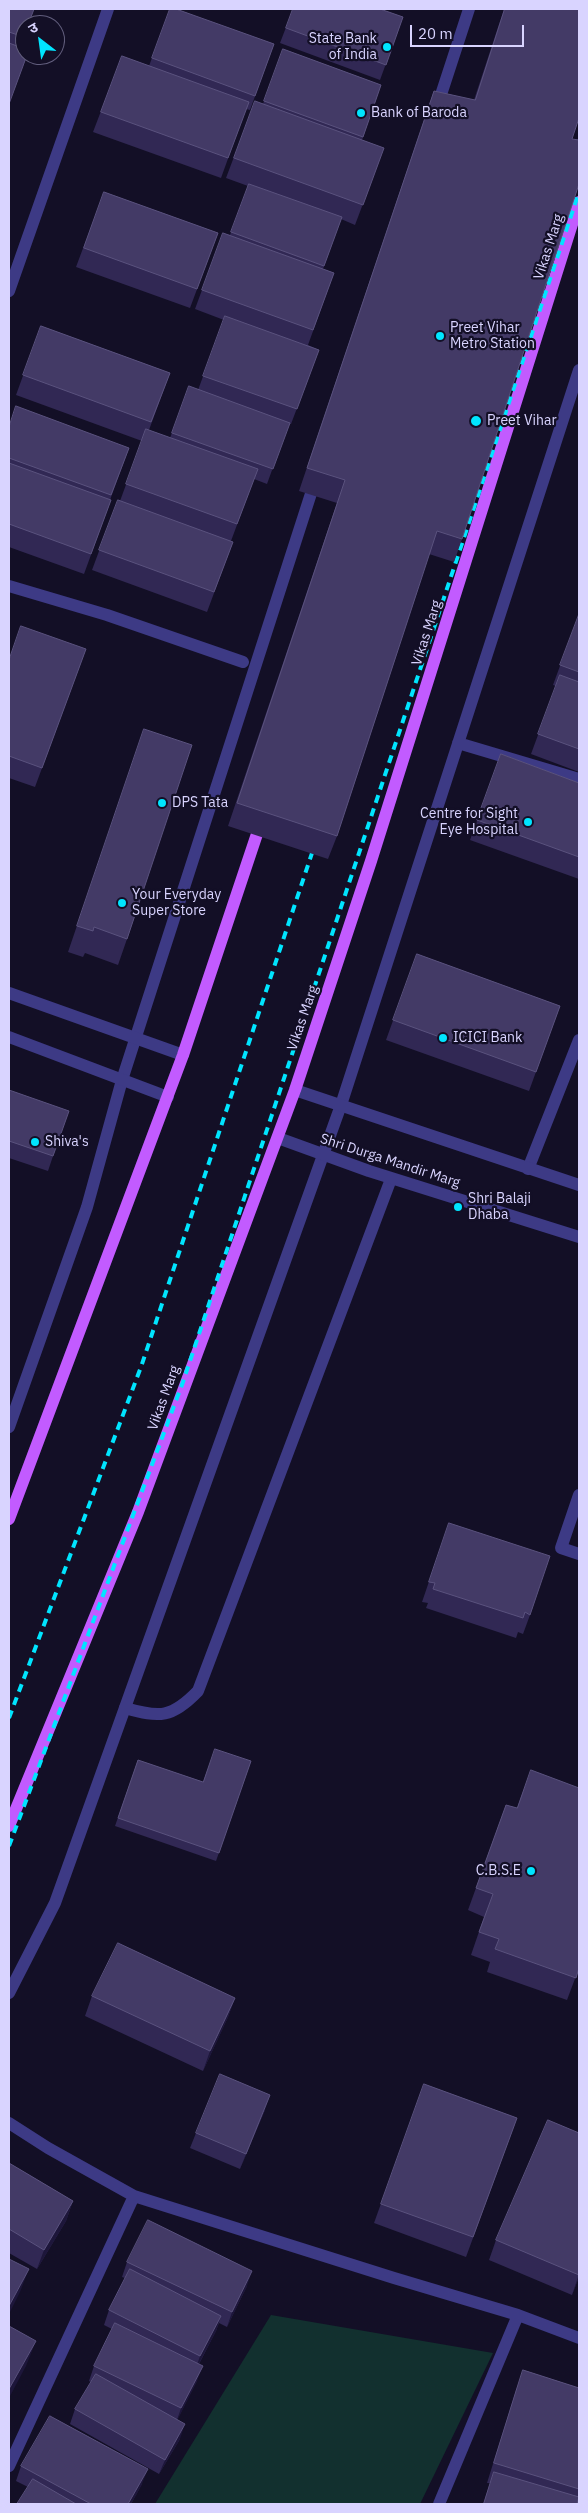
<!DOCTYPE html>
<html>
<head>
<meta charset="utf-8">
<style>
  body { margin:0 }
  #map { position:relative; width:588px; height:2513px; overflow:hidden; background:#130f26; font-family:"IBM Plex Sans","Noto Sans Devanagari",sans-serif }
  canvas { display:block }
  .frame { position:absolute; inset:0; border:10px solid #d9d4ff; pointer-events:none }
  .north { position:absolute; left:15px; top:15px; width:50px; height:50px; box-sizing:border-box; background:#130f26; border:1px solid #625e7d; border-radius:50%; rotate:330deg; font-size:14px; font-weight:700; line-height:20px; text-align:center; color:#d9d4ff }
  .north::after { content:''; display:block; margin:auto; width:18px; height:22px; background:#00e5ff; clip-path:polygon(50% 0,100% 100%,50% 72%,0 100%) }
  .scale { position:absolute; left:410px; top:25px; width:114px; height:22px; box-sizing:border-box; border:2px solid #d9d4ff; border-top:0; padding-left:6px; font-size:15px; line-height:18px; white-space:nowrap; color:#d9d4ff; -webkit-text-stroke:4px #130f26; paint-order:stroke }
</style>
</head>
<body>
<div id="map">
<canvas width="588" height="2513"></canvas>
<div class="frame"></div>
<div class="north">उ</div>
<div class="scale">20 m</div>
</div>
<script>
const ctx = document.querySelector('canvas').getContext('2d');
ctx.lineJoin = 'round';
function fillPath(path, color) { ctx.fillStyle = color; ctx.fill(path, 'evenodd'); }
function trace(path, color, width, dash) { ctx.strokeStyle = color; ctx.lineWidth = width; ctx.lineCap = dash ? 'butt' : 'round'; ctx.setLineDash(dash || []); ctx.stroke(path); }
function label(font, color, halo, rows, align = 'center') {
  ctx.font = font + ' "IBM Plex Sans",sans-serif'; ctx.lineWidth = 4.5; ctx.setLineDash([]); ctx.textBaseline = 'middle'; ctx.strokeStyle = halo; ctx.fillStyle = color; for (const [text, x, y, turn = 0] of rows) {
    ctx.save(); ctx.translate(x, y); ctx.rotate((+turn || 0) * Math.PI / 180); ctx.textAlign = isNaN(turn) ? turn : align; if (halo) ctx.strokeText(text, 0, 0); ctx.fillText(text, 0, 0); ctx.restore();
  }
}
const green = new Path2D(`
  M271,2315L493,2353L420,2504H155Z`);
const service = new Path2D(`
  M579,1495L561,1548L579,1554
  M125,1708C160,1718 172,1718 198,1691L391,1179`);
const minor = new Path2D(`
  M437,107L469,9
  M9,291L108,9
  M9,586L107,615L243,662
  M458,743L579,779
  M528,1169L579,1040
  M9,1427L87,1207L122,1080L316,478
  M9,1993L55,1903L341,1105L579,370
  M9,2123L48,2148L134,2196L394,2278L518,2315L579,2338
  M9,2466L134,2196
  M439,2504L518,2315`);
const tertiary = new Path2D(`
  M9,993L183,1055
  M9,1037L168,1097
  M295,1090L579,1185
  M278,1138L369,1171L579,1237`);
const primary = new Path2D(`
  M9,1519L183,1055L262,819
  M9,1826L138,1512L295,1090L371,861L579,202`);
const rail = new Path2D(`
  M9,1718L141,1367L316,841
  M9,1846L183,1382L579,192`);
const wall = new Path2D(`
  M9,9L25,34L20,47L9,104Z
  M170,9L274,44L250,110L246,109L221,178L93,132L122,56L149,66Z
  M293,9L403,17L380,80L280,43Z
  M504,9H579L572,139L462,539L454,562L429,554L337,836L328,859L228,826L337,503L299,491L426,114L434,91L474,100Z
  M283,49L381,85L362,140L384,148L355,225L341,219L323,269L334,273L308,345L319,350L291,424L289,423L267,484L254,479L231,541L233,542L207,612L92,570L118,500L120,501L142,441L16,395L41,326L170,373L149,430L170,438L189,386L198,390L224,320L195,309L223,233L230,235L248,186L226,178L255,101L263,104Z
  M104,192L218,233L190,308L76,267Z
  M9,427L129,448L110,500H111L84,574L9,547Z
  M579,614V772L531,754L556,686L553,685Z
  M86,649L35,787L9,778V660Z
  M144,729L127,939L118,965L85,953L83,957L68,952Z
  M501,754L579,783V879L470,840Z
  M417,954L560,1006L529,1091L386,1040Z
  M9,1090L53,1156L48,1171L9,1158Z
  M449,1523L530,1615L523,1634L518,1632L516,1638L426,1608L428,1603L422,1602Z
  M138,1760L203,1782L251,1761L216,1861L115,1826Z
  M506,1805L517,1808L579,1968L567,2000L487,1972L490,1962L471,1955L484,1917L468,1910Z
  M92,1996L235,1998L228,2017L203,2071L85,2016Z
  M424,2084L517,2118L466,2257L374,2223Z
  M265,2110L240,2169L190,2148L196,2133Z
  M548,2120L579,2277L572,2295L489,2260L496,2240Z
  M9,2163L73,2201L66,2221L37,2269L9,2253Z
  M127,2262L247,2286L227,2327L219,2323L216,2331L199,2364L197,2381L177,2420L180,2439L159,2474L70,2424L75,2409L91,2382L89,2381L94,2366L112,2329L104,2325L109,2310L125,2278L122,2277Z
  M523,2370L579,2388V2504H483L490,2483H487L516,2390Z
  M21,2466L142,2484L131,2504H17L28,2487L16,2481Z`);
const shadedWall = new Path2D(`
  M235,1998L228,2017L203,2071L210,2051Z
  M270,2095L265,2110L240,2169L246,2154Z
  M73,2201L66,2221L37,2269L44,2250Z
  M29,2269L20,2292L9,2314V2306Z
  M252,2271L247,2286L227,2327L232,2312Z
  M579,2274V2277L572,2295Z
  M221,2316L216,2331L195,2371L200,2356Z
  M36,2341L26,2366L9,2398V2389Z
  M203,2366L197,2381L176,2423L181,2408Z
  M185,2424L180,2439L159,2474L165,2460Z
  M148,2469L142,2484L131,2504H128Z`);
const building = new Path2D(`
  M9,9H34L28,25H25V34L24,37L9,32Z
  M170,9H176L274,44L255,96L152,58Z
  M293,9H380L403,17L386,65L286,28Z
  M505,9H579V118L572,139L579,140V184L462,539L437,531L337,836L237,803L345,480L307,468L434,91L475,100Z
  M9,43L25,49V55H27L9,104Z
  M283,49L381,85L363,137L264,101Z
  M122,56L249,102L228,158L101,112Z
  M255,101L384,148L363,205L234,158Z
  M249,184L342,217L324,266L231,232Z
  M104,192L218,233L197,289L84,248Z
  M223,233L334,273L313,330L202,290Z
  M225,316L319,350L297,409L203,376Z
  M41,326L170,373L151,422L23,375Z
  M189,386L290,423L273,469L172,433Z
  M16,406L129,448L111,495L9,458V427Z
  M146,429L258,469L237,524L126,484Z
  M9,463L111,500L91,554L9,524Z
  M118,500L233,542L214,592L99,550Z
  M579,614V672L560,665Z
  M21,626L86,649L42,768L9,756V660Z
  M560,675L579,682V749L538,734Z
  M144,729L192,745L127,939L94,927L93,931L77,926Z
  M501,754L579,783V857L477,820Z
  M417,954L560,1006L536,1072L393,1020Z
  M9,1090L69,1111L53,1156L9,1141Z
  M449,1523L550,1556L530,1615L525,1612L523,1618L433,1589L435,1583L429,1582Z
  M215,1749L251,1761L219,1853L118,1818L138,1760L203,1782Z
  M531,1770L579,1788V1968L576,1978L495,1949L499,1939L479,1932L493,1894L476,1888L506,1805L517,1808Z
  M118,1943L235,1998L210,2051L92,1996Z
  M220,2074L270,2095L246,2154L196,2133Z
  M424,2084L517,2118L473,2237L381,2204Z
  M548,2120L579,2133V2275L496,2240Z
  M9,2163L73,2201L44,2250L9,2229Z
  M148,2220L252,2271L232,2312L127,2262Z
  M9,2259L29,2269L9,2306Z
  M130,2269L221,2316L200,2356L109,2310Z
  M115,2323L203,2366L181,2408L94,2366Z
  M9,2326L36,2341L9,2389Z
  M523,2370L579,2388V2489L494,2463Z
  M96,2374L185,2424L165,2460L75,2409Z
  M50,2416L148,2469L128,2504H91L21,2466Z
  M494,2472L579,2497L577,2504H484Z
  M33,2479L76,2504H17Z`);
const markers = [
  [387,47,5,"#00e5ff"],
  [361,113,5,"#00e5ff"],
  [440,336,5,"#00e5ff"],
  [476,421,6,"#00e5ff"],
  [162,803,5,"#00e5ff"],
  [528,822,5,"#00e5ff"],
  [122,903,5,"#00e5ff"],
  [443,1038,5,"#00e5ff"],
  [35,1142,5,"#00e5ff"],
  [458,1207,5,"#00e5ff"],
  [531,1871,5,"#00e5ff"]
];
const poiNames = [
  ["State Bank",377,39,"right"],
  ["of India",377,55,"right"],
  ["Bank of Baroda",371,113],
  ["Preet Vihar",450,328],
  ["Metro Station",450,344],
  ["Preet Vihar",487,421],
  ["DPS Tata",172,803],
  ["Centre for Sight",518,814,"right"],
  ["Eye Hospital",518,830,"right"],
  ["Your Everyday",132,895],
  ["Super Store",132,911],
  ["ICICI Bank",453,1038],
  ["Shiva's",45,1142],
  ["Shri Balaji",468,1199],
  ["Dhaba",468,1215],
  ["C.B.S.E",521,1871,"right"]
];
const streetNames = [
  ["Vikas Marg",549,247,-72],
  ["Vikas Marg",427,633,-72],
  ["Vikas Marg",303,1018,-71],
  ["Shri Durga Mandir Marg",390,1161,18],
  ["Vikas Marg",164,1398,-70]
];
fillPath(green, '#12302f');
trace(service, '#3d3a85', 12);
trace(minor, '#3d3a85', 12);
trace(tertiary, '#3d3a85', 12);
trace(primary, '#c25bff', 12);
trace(rail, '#00e5ff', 4, [8, 6]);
fillPath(wall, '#312854');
fillPath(shadedWall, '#1d163a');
fillPath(building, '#433a66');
trace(building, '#5a527e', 1);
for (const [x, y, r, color] of markers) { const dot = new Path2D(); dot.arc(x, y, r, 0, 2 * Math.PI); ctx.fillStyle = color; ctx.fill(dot); trace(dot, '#130f26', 2); }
label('14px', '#d9d4ff', '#130f26', poiNames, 'left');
label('14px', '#d9d4ff', '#130f26', streetNames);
</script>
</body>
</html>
